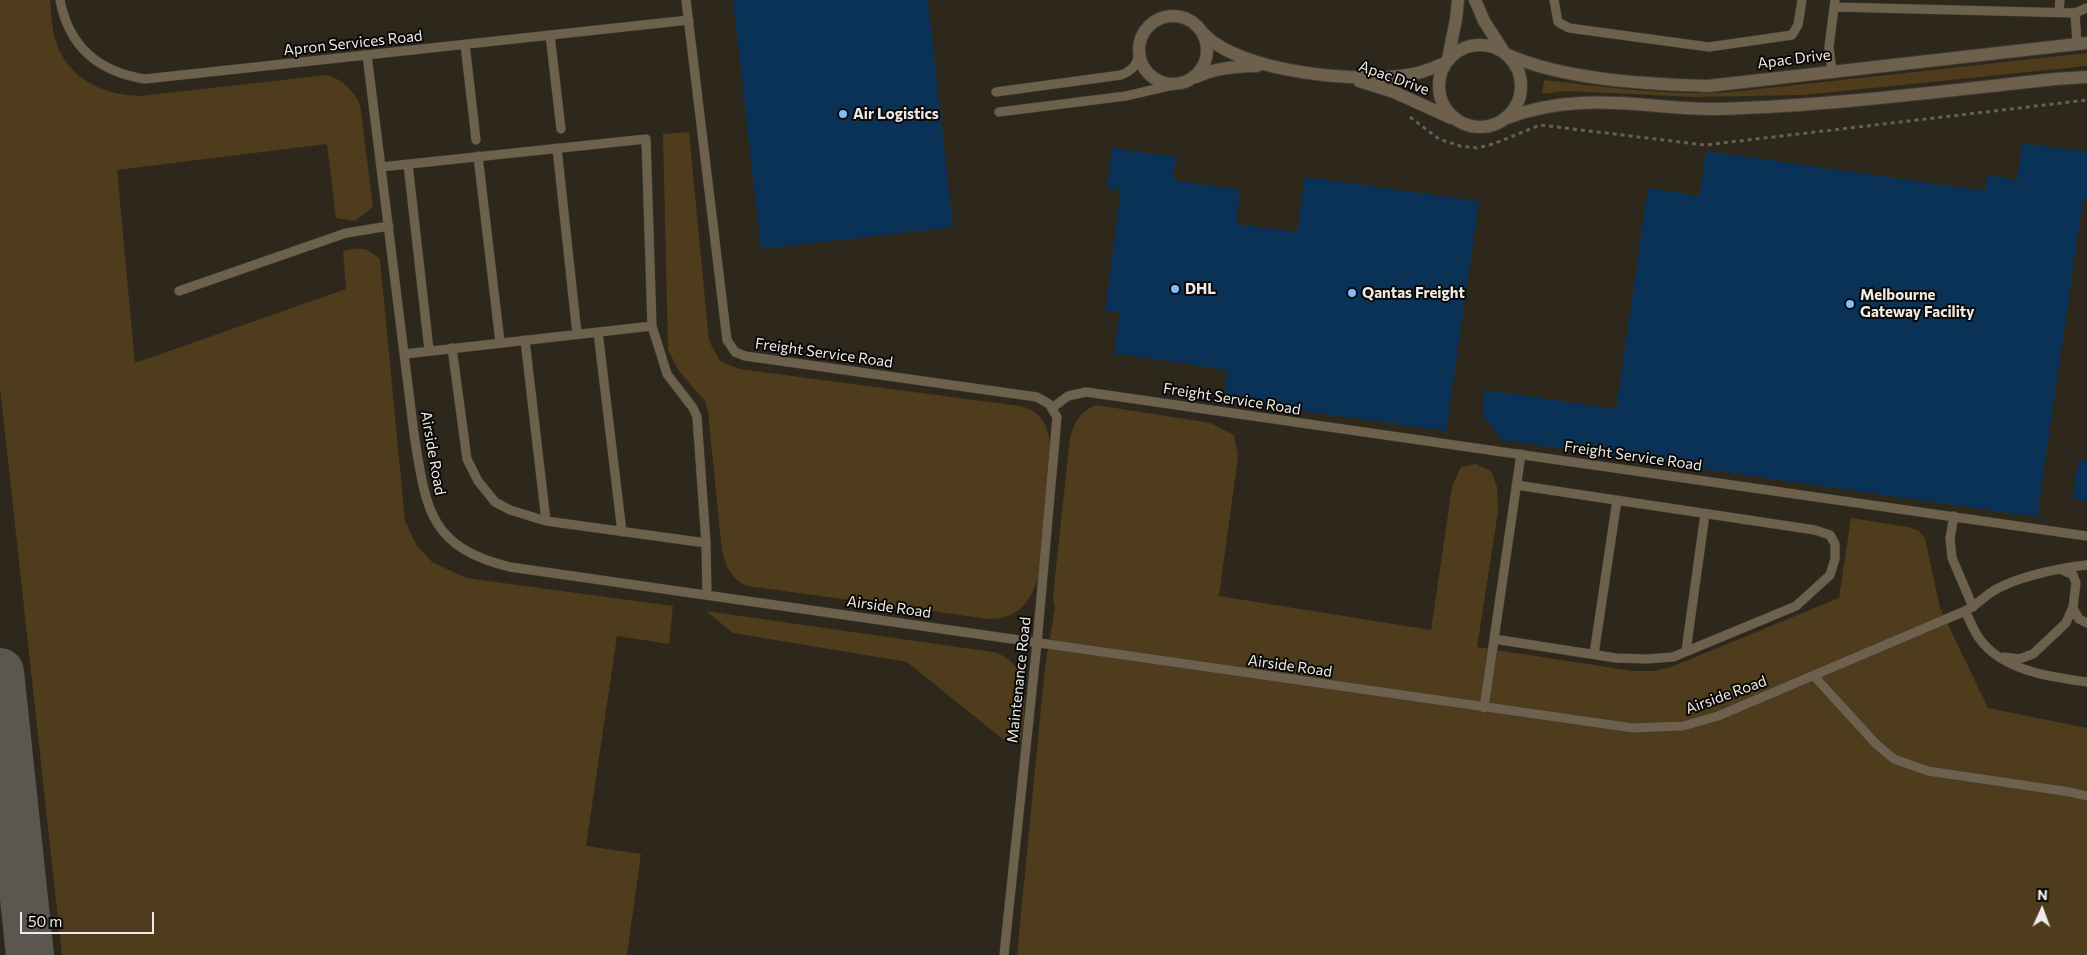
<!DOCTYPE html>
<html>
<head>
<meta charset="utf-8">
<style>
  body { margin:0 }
  #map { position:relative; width:2087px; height:955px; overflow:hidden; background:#231f19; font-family:Commissioner,sans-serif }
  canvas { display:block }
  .north { position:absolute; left:2017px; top:885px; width:50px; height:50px; -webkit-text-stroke:4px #0b0907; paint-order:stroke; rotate:2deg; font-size:14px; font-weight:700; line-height:20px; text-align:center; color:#eeebe7 }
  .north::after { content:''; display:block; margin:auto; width:18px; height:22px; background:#eeebe7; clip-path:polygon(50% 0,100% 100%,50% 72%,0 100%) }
  .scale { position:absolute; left:20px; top:912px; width:134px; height:22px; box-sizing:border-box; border:2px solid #eeebe7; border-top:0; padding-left:6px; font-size:15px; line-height:18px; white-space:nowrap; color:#eeebe7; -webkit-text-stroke:4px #0b0907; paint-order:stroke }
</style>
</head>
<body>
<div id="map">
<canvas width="2087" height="955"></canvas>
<div class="north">N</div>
<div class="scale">50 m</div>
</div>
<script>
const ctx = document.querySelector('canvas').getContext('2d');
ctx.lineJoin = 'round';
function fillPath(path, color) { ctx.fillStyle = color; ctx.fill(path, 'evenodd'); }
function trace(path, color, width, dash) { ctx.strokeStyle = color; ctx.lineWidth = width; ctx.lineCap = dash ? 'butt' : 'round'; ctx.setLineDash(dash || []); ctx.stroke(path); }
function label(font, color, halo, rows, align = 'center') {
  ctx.font = font + ' Commissioner,sans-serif'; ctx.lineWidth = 4; ctx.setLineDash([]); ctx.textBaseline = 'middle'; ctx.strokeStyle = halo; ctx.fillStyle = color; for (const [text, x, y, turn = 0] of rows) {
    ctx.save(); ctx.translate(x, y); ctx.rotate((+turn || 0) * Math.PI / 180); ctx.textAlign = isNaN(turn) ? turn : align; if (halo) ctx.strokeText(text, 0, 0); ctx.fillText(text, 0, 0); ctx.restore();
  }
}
const built = new Path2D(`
  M0,0H2087V955H0Z`);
const green = new Path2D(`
  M0,0H50C51,13 52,27 55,39C67,78 101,95 140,96L327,75C343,80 352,89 360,104L373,207L355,221L336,218L327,144L117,170L135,363L346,289L343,251C361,247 366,247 380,259L405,521L417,546L432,562L466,578L673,606L669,644L617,636L586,846L641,854L627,955H62L0,388Z
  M2087,53V66L1804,95L1694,97L1567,91L1542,94L1544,80C1607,87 1669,96 1732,92Z
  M689,132L709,341L720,361L739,369L1020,406C1039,410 1048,424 1050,443C1049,468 1047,492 1045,517C1042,556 1044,619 989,619L747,586C731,578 726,567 722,551L708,411L705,401L679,371L668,350L663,134Z
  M1096,405L1210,423L1234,435L1238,457L1219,596L1431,630L1452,487L1461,467L1476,464L1491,471L1497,487L1498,512L1477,647L1633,671H1654L1671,667L1839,598L1851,518L1908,527L1919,531L1925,539L1940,608L1988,708L2087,728V955H1017L1045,667L1055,608L1053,596L1070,438C1074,423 1081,410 1096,405Z
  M706,611L986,651C991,652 997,652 1001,655C1034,671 1024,713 1021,741L1014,744L1004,740L907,662L733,633Z`);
const taxiway = new Path2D(`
  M0,672L30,955`);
const building = new Path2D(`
  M733,0H928L953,227L761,249Z
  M2022,143L2087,152V200L2083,199L2037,517L1502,440L1482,414L1485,390L1616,409L1648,188L1699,196L1706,151L1985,191L1987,175L2017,180Z
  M1112,148L1176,157L1173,180L1240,190L1236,224L1297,232L1305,177L1479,201L1446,431L1224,400L1227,370L1114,353L1120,313L1105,311L1121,190L1107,188Z
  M2078,460L2087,461V502L2073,499Z`);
const path = new Path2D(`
  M1410,117L1439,139L1460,146L1477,148L1493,144L1540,125L1705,145L2087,100`);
const lane = new Path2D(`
  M60,0C69,47 99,72 145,79L689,20
  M686,0L727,340L735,352L745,356L1037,397L1049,404L1057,417L1037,643L1004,955
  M1554,0L1558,22L1569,28L1709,47L1792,35L1798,25L1802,0
  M1834,7L2075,13
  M2059,12L2060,0
  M550,35L561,129
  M465,44L476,140
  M2077,44L2075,13L2087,8
  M367,55L414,434C426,508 428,547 510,567L1633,728L1683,726L1718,716L1965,611C1975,606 1982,599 1990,593C2014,577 2059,568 2087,565
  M1832,71L1829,47L1835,0
  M996,92L1121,75C1133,70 1137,65 1139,53
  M999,112L1126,96L1173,85
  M557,148L577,334
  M478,156L500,342
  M408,164L429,350
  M381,167L646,139L652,326L405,354
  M179,291L346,233L389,226
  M652,326L667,374L693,408L697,417L706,543L707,595
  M598,332L622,532
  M525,340L546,521
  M452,348L467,459L478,481L495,502L510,510L546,521L706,543
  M1052,408L1068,396L1086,392L2087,536
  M1954,516L1950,538L1952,558L1973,607
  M2073,608L2079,619L2087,623
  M1965,611C1970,620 1973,630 1979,638C2002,671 2051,677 2087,682
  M1494,639L1616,658L1646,659L1673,657L1796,606L1830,575L1835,559V544L1830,535L1815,530L1516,485
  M1686,651L1705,514
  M1594,654L1617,500
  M2004,657L2019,659L2033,654L2066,623L2073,607L2076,583L2073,575L2062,570
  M1814,676L1876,744L1894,759L1928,771L2070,792L2087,796
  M1484,708L1521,454`);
const street = new Path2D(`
  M1475,0L1484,21L1504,52
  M1139 50a34 34 0 1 1 68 0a34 34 0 1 1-68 0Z
  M1204,34C1241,73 1362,84 1413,74C1425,72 1435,67 1445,63
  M1439 86a41 41 0 1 1 82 0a41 41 0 1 1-82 0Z
  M1508,55C1565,80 1646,84 1708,86L2087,43
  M1448,59L1456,19L1458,0
  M1196,77C1215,68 1236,66 1257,66
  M1359,81L1394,92L1451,118
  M1507,118C1531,109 1556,104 1581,103C1627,100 1673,110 1718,109C1831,106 1943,91 2055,79L2087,77`);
const markers = [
  [843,114,5,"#80bdfa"],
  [1175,289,5,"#80bdfa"],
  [1352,293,5,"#80bdfa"],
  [1850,304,5,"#80bdfa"]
];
const streetNames = [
  ["Apron Services Road",353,43,-6],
  ["Apac Drive",1794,59,-7],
  ["Apac Drive",1394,78,20],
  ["Freight Service Road",824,353,8],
  ["Freight Service Road",1232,399,9],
  ["Airside Road",433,453,80],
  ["Freight Service Road",1633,456,8],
  ["Airside Road",889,607,8],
  ["Airside Road",1290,666,8],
  ["Maintenance Road",1019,680,-84],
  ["Airside Road",1726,695,-20]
];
const poiNames = [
  ["Air Logistics",853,114],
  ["DHL",1185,289],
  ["Qantas Freight",1362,293],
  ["Melbourne",1860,295],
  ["Gateway Facility",1860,312]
];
fillPath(built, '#2e271c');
fillPath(green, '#4e3c1d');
trace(taxiway, '#5a5650', 48);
fillPath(building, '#0a3256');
trace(lane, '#3f3c36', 10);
trace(street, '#3f3c36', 14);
trace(path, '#635f5a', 3, [4, 4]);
trace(lane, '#6d614d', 9);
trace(street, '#6d614d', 12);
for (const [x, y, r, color] of markers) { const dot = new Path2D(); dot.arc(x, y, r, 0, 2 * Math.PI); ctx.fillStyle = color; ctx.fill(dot); trace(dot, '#0b0907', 2); }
label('15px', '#eeebe7', '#0b0907', streetNames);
label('bold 15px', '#eeebe7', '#0b0907', poiNames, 'left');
</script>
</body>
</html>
